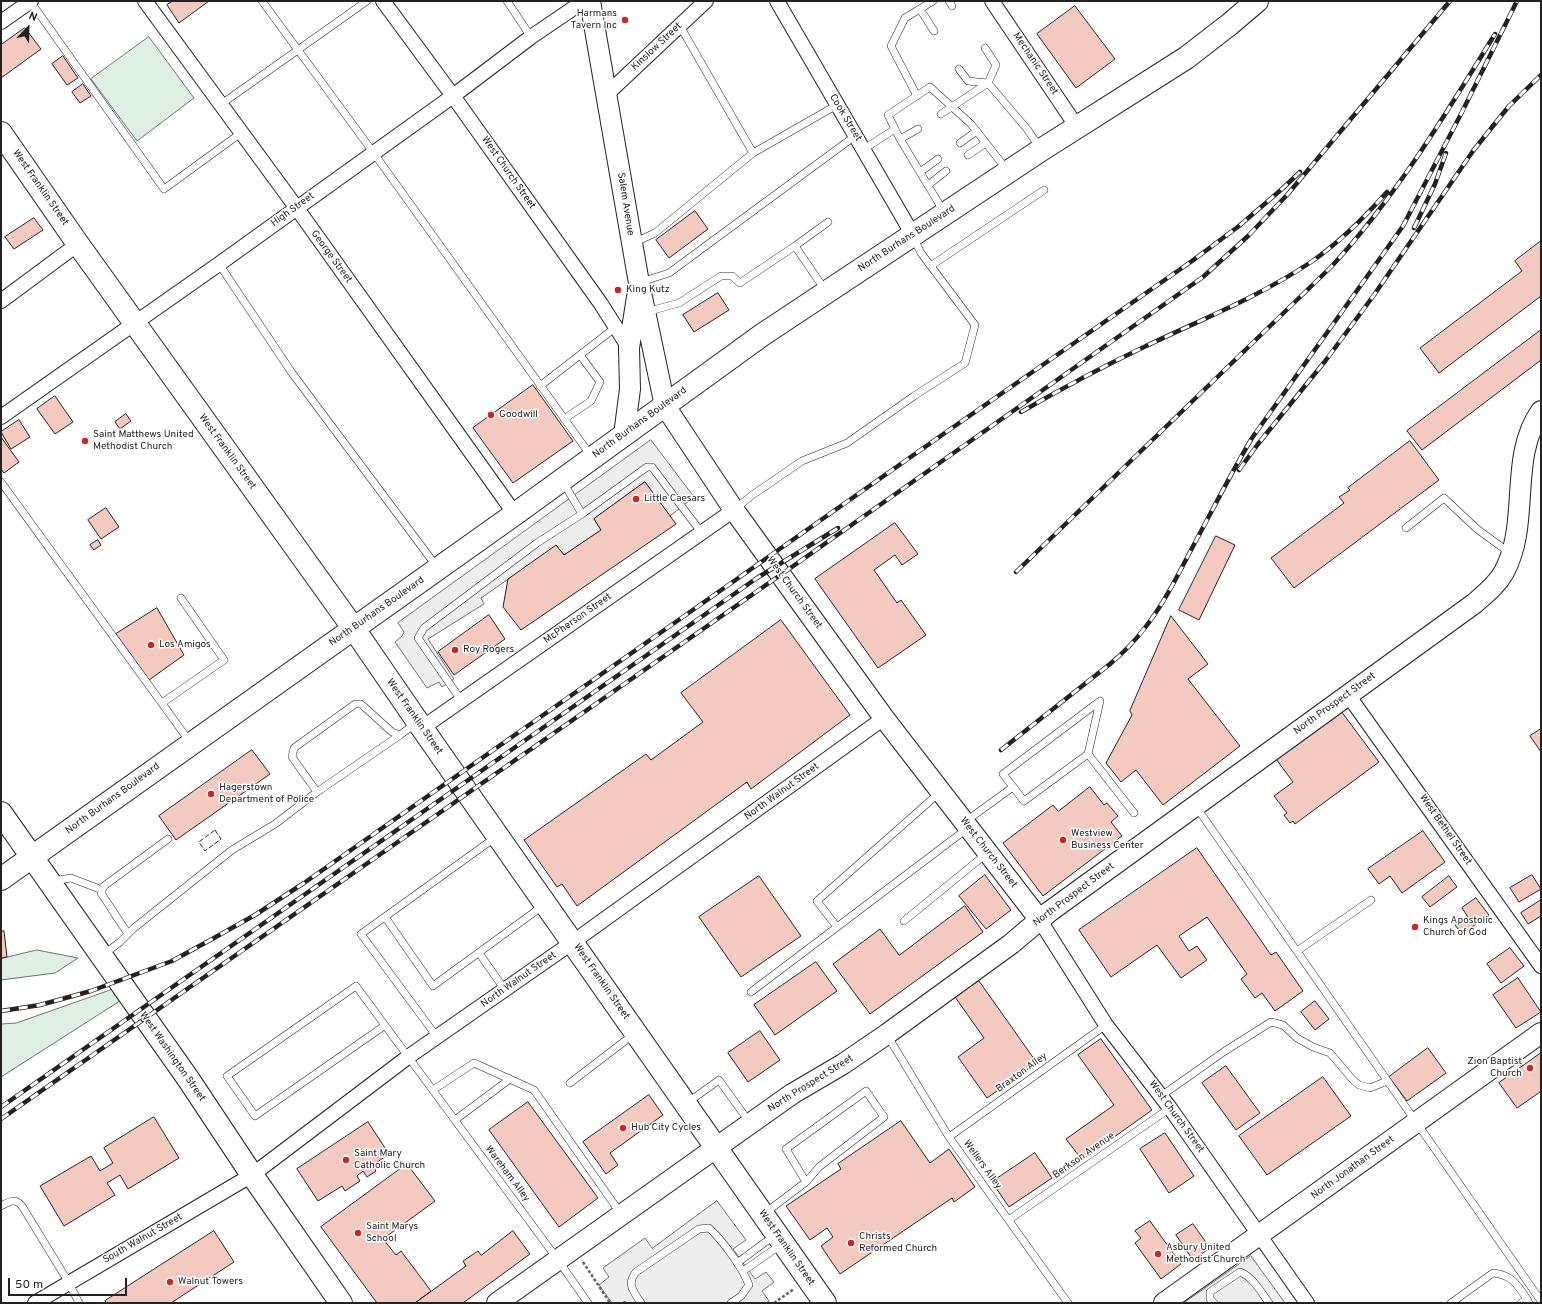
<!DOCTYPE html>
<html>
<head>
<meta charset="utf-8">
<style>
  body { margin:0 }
  #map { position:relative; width:1542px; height:1304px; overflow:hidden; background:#fff; font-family:Overpass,sans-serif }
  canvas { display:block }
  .frame { position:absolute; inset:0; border:2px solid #222; pointer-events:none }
  .north { position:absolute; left:8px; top:8px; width:40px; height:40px; -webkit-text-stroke:3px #fff; paint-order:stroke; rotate:23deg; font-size:11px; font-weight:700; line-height:16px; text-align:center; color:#222 }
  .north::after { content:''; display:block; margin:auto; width:14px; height:18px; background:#222; clip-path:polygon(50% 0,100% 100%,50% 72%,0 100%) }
  .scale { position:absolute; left:8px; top:1278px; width:119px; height:18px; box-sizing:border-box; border:2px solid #222; border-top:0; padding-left:5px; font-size:12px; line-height:14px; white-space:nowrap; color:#222; -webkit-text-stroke:3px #fff; paint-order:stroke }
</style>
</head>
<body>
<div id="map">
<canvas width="1542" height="1304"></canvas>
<div class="frame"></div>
<div class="north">N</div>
<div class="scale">50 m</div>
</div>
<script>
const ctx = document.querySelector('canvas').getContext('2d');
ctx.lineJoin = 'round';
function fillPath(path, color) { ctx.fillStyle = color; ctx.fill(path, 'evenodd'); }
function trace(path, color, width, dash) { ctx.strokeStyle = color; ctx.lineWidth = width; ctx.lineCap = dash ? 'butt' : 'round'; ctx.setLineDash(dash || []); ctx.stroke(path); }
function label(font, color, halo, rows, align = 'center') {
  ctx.font = font + ' Overpass,sans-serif'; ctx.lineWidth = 3; ctx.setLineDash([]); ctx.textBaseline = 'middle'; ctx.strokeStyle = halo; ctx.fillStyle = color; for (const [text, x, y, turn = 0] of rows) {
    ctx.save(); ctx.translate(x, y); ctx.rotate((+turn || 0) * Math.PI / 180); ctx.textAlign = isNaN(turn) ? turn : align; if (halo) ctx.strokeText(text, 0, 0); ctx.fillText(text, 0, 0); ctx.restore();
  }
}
const green = new Path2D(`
  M149,37L194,98L137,141L91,79Z
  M37,950L78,958L55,973L1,980V959Z
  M117,988L123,999L1,1077V1024L16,1023Z`);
const parking = new Path2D(`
  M651,440L694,497L670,516L645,482L594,519L601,530L564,555L556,546L481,598L484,604L428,639L454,679L442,687L439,682L427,688L395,642L402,636L404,632L398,623Z
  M717,1201L746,1240L733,1249L755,1279L766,1272L774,1282L762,1291L769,1301L766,1303H627L625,1301L622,1303H612L599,1285L609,1277L603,1268L645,1238L652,1248Z
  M1251,1256L1285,1303H1184Z`);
const building = new Path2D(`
  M173,1H209L179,23L167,5Z
  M1075,6L1115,59L1076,88L1037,34Z
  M25,28L41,49L1,78V45Z
  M63,56L78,78L67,85L52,64Z
  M83,84L91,96L80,103L72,92Z
  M695,211L708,229L669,258L656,240Z
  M34,218L43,230L14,249L5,237Z
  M1541,241V296L1439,373L1420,348L1522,271L1515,261Z
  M718,293L729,310L694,332L683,315Z
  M1541,330V360L1422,450L1407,431Z
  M533,385L573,441L513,483L473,428Z
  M55,396L73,422L55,434L37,409Z
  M126,414L131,421L120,429L115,422Z
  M19,420L30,437L11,449L1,432Z
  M1,437L19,462L4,473L1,469Z
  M1410,441L1439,480L1294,588L1271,558L1344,503L1339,497L1350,490L1348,488Z
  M645,482L676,524L521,630L503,607L508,579L556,545L564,555L601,530L594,519Z
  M106,508L119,527L101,539L88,520Z
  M895,523L918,554L902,565L895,555L874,570L897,603L901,600L926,635L878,668L815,579Z
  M1216,536L1235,545L1199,620L1179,610Z
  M98,540L101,545L94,550L90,545Z
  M157,608L184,655L149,680L116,634Z
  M489,615L505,639L454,675L438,652Z
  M1171,616L1208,664L1188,679L1240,746L1163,805L1136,770L1121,782L1106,763L1132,715L1130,711Z
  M781,620L850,715L751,789L747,782L577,906L562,884L557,887L524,840L646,754L651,760L703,722L681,693Z
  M1341,711L1379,762L1295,824L1293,821L1290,823L1284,815L1287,813L1274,796L1293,782L1276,759Z
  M1541,729V752L1530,736Z
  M252,750L270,774L176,840L159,816Z
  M1090,787L1104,805L1107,803L1118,816L1111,822L1122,836L1043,896L1003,843L1053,805L1058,811Z
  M1423,831L1445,862L1402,893L1390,876L1379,884L1368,869Z
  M1197,848L1271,955L1276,952L1303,991L1275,1011L1262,993L1255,998L1241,979L1247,974L1207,917L1179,936L1189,951L1197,946L1207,960L1181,978L1157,945L1111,977L1079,930Z
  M985,875L1011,910L986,929L959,896Z
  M1532,875L1541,889L1519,902L1510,888Z
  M759,876L801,936L741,977L699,917Z
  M1449,876L1457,887L1430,907L1422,897Z
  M1476,898L1489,915L1462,934L1455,925L1468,917L1462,908Z
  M1541,900V916L1528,924L1521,913Z
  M965,906L983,932L870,1014L833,964L880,929L899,955Z
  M4,931L7,957L1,958V932Z
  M1510,948L1524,966L1501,983L1487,964Z
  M816,962L837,991L775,1035L754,1005Z
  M1518,978L1541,1012L1516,1028L1493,995Z
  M979,981L1037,1063L987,1098L958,1057L984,1038L955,997Z
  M1315,1001L1329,1019L1315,1030L1301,1012Z
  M760,1031L780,1060L748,1082L728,1053Z
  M1101,1039L1152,1110L1082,1160L1066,1139L1114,1105L1078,1055Z
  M1428,1048L1446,1073L1407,1101L1389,1077Z
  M1541,1053V1094L1540,1092L1517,1108L1499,1083Z
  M1226,1066L1260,1113L1236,1130L1202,1083Z
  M1323,1077L1351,1116L1267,1175L1239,1136Z
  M649,1095L663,1115L610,1153L618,1165L606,1174L583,1142Z
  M528,1102L598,1198L559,1227L489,1130Z
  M154,1117L179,1158L128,1189L120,1175L107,1183L115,1195L64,1226L40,1186L91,1156L100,1171L113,1163L104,1148Z
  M901,1121L930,1163L949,1149L975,1187L954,1202L952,1198L840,1274L821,1246L833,1237L827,1228L810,1240L786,1206L841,1169L838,1164Z
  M368,1122L389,1154L373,1165L376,1171L367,1177L363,1171L357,1176L360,1181L345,1191L342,1186L318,1201L297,1169Z
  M1165,1133L1194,1176L1169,1193L1140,1149Z
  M1035,1153L1052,1178L1009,1207L992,1182Z
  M407,1164L435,1201L383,1239L396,1255L401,1251L431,1291L415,1303H377L321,1227Z
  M1150,1221L1181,1264L1161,1279L1135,1243L1141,1238L1135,1231Z
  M1193,1224L1210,1248L1193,1260L1176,1235Z
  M214,1231L234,1262L171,1303H107L105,1301Z
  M513,1231L530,1254L463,1303H415L466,1266L463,1261L478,1251L481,1255Z`);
const path = new Path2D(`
  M583,1262L610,1303
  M774,1303L794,1289`);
const lane = new Path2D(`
  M30,1L164,189L241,133
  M262,1L373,152L591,456
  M507,1L531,37
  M949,1L952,6
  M920,9L934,31
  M680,26L753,153L837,105
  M959,69L968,81L988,83L1027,129L1040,148
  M917,96L891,46L905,18L933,1
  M220,105L367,1
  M941,114L988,83L996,65L985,48
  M900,139L918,129
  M960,143L977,131
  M864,149L895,129
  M968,155L986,143
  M920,172L938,159
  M928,185L946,171
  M944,212L900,139L888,115L930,87L971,124L1007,170
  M633,243L655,233L753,153
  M795,246L828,222
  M219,264L292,373L437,567
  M932,265L1044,190
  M641,282L669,273L855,136
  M646,312L679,303L721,276H732L740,283L795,246L825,290
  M540,386L616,327
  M564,419L591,401L600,382L580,355
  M1,482L190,742
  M563,482L582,514
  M734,510L751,496L802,461L847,443L914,396L965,363L975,325L921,253L913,237
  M1406,528L1444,498L1477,529L1510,553
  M461,700L418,638L424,628L537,543L582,514L647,467H652L701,532
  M1100,701L1088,754L1024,801L1003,774Z
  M162,703L224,660L181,598
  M400,735L317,792L292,757L294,748L355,704H361L392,732L400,735L416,723
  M1088,754L1134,813
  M1197,808L1541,1301
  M966,821L1013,787
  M53,881L71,878L102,890
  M385,917L433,986L544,905
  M904,921L986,854
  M837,927L817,901L939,793
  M128,934L101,893L104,886L168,839
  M1297,951L1371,900
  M479,953L505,990
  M104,954L120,942L134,928L232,850L275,824L317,792
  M751,992L968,828
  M384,1026L255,1116L227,1076L356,986L558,1260L588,1303
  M887,1035L949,1137L1068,1303
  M437,1037L361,934L496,837
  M570,1083L634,1034
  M433,1090L474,1063L534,1090L621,1214
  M1161,1096L1225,1051L1271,1022L1283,1025L1297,1038L1313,1047L1330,1053L1353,1080L1359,1085L1370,1088L1387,1081
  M687,1103L719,1080L750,1123
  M455,1120L510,1079
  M949,1137L1106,1025
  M1,1206C10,1201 15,1198 22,1206L69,1283L79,1303
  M765,1213L806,1182L819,1167L884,1117L866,1091L786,1149L806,1182
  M1010,1219L1170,1108
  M737,1263L775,1235
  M743,1271L782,1244
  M641,1303C634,1292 626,1284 636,1272L699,1229L709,1228C722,1240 743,1268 749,1285L741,1296L731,1303
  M1214,1303L1210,1299V1292L1240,1272C1253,1277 1261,1292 1269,1303
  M1451,1303L1493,1273C1512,1275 1517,1284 1527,1299
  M1521,1303L1527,1299L1529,1303`);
const street = new Path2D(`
  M145,1L296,207L515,514
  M383,1L453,96L601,304L629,348
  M777,1L913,235
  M992,1L1077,127
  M1,22L31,1
  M607,94L706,1
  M1,301L78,244
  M1,417L219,264L453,96L531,37L584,1
  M1348,695L1541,966
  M422,728L734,510
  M1039,919L1106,1025L1170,1108L1307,1303
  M35,1303L252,1175L408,1057L573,942L884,718`);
const secondary = new Path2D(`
  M590,1L639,283L665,406L734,510L884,718L1039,919
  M624,435L630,389L629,348L637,297
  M497,1303L792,1094L843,1064L887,1034L1011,944L1049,912L1475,603C1485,594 1497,585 1504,572C1531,522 1508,458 1541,411
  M1164,1303L1541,1033`);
const primary = new Path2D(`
  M1,133L78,244L354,629L422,728L825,1303
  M1,813L189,1080L252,1175L341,1303
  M1,879L515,514L762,335L1041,150L1186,58L1230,24L1257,1`);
const rail = new Path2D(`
  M1414,228L1435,184L1446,153
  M1021,412C1061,389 1102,367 1144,347C1200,320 1259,297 1311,262C1340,242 1364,218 1387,192
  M1239,470L1258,444L1326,360L1374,295L1473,151L1509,106L1541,75
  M1016,572L1331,267C1396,197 1445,115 1495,34
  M1001,750L1110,664C1123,653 1134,642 1144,629C1163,605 1177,577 1191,550C1211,513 1230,475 1252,438L1403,226L1462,112L1517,1
  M1,1011L40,1005L91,991L172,961L214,938L255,915L304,883L952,428L1192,261L1239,226L1282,189L1300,172
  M1,1107L757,578L838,528
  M1,1119L799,562L1203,277L1248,236L1287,195L1450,1`);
const fence = new Path2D(`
  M215,830L221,839L205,851L199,842Z`);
const markers = [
  [625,20,4,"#c62828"],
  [618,290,4,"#c62828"],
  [491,415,4,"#c62828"],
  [85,441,4,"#c62828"],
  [636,499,4,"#c62828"],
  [151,645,4,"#c62828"],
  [455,650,4,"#c62828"],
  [211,794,4,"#c62828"],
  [1063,840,4,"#c62828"],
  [1415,927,4,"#c62828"],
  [1530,1068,4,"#c62828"],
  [623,1128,4,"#c62828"],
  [346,1160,4,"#c62828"],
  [358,1233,4,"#c62828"],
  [851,1243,4,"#c62828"],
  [1158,1254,4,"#c62828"],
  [170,1282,4,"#c62828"]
];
const poiNames = [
  ["Harmans",617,14,"right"],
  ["Tavern Inc",617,26,"right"],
  ["King Kutz",626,290],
  ["Goodwill",499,415],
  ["Saint Matthews United",93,435],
  ["Methodist Church",93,447],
  ["Little Caesars",644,499],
  ["Los Amigos",159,645],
  ["Roy Rogers",463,650],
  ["Hagerstown",219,788],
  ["Department of Police",219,800],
  ["Westview",1071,834],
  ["Business Center",1071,846],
  ["Kings Apostolic",1423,921],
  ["Church of God",1423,933],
  ["Zion Baptist",1522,1062,"right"],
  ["Church",1522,1074,"right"],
  ["Hub City Cycles",631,1128],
  ["Saint Mary",354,1154],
  ["Catholic Church",354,1166],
  ["Saint Marys",366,1227],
  ["School",366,1239],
  ["Christs",859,1237],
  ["Reformed Church",859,1249],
  ["Asbury United",1166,1248],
  ["Methodist Church",1166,1260],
  ["Walnut Towers",178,1282]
];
const streetNames = [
  ["Kinslow Street",657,47,-43],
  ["Mechanic Street",1035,64,56],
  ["Cook Street",845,118,59],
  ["West Church Street",508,173,55],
  ["West Franklin Street",40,188,55],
  ["Salem Avenue",625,204,81],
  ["High Street",293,210,-36],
  ["North Burhans Boulevard",907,239,-33],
  ["George Street",331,257,54],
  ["North Burhans Boulevard",640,423,-36],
  ["West Franklin Street",227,452,54],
  ["West Church Street",794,593,54],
  ["North Burhans Boulevard",377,612,-35],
  ["McPherson Street",578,619,-35],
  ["North Prospect Street",1335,704,-36],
  ["West Franklin Street",414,717,55],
  ["North Walnut Street",782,792,-36],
  ["North Burhans Boulevard",113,799,-36],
  ["West Bethel Street",1445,830,55],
  ["West Church Street",988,853,52],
  ["North Prospect Street",1074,895,-37],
  ["North Walnut Street",519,980,-35],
  ["West Franklin Street",601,982,55],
  ["West Washington Street",172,1057,55],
  ["Braxton Alley",1022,1073,-36],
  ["North Prospect Street",811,1084,-32],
  ["West Church Street",1176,1117,54],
  ["Berkson Avenue",1084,1156,-35],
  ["Wellers Alley",982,1165,54],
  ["North Jonathan Street",1353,1168,-36],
  ["Wareham Alley",507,1174,53],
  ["South Walnut Street",143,1239,-30],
  ["West Franklin Street",786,1248,55]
];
fillPath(green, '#e0efe3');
trace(green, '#6f6f6f', 1);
fillPath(parking, '#ededed');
trace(parking, '#6f6f6f', 1);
fillPath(building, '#f3c9c0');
trace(building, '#222', 1);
trace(lane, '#222', 8);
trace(street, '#222', 16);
trace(secondary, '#222', 22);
trace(primary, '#222', 24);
trace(path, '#646464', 2.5, [3, 2]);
trace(lane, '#fff', 7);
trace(street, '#fff', 14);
trace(secondary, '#fff', 20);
trace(primary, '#fff', 22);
trace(rail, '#222', 4.5);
trace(rail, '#fff', 3, [9]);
trace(fence, '#222', 1, [5, 2]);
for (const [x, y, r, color] of markers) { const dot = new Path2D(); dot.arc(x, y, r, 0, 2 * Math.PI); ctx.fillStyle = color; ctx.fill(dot); trace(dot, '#fff', 1.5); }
label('10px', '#222', '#fff', poiNames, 'left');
label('10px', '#222', '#fff', streetNames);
</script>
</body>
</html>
